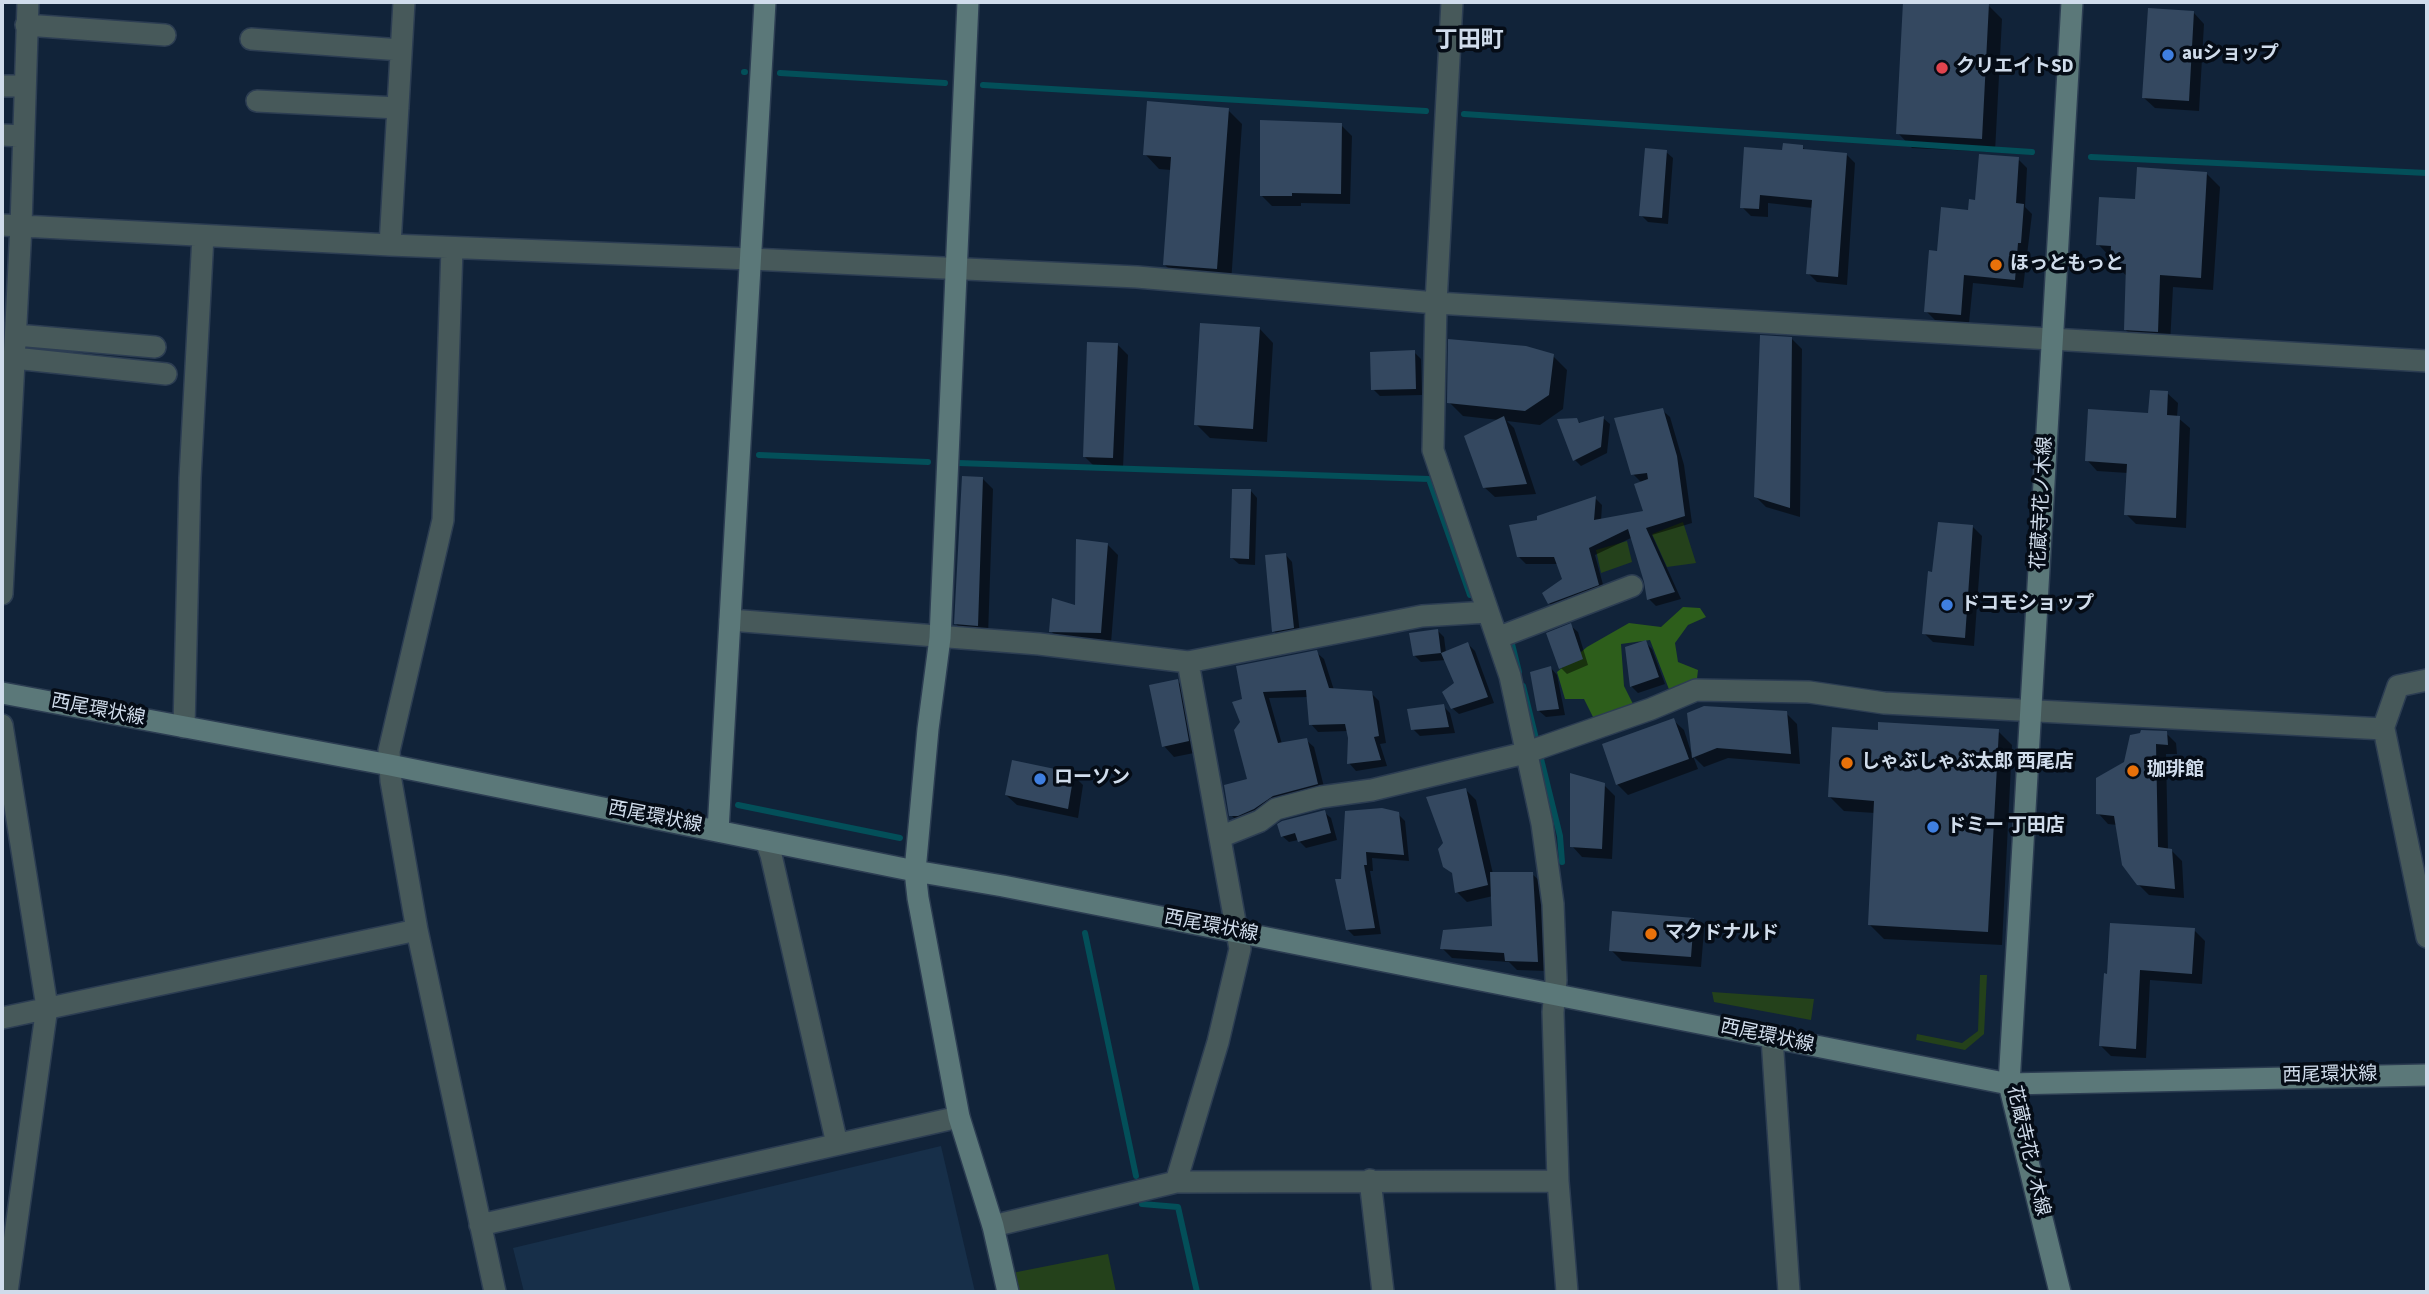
<!DOCTYPE html>
<html>
<head>
<meta charset="utf-8">
<style>
  body { margin:0 }
  #map { position:relative; width:2429px; height:1294px; overflow:hidden; background:#112339; font-family:"Source Sans 3",sans-serif }
  canvas { display:block }
  .frame { position:absolute; inset:0; border:4px solid #d0dceb; pointer-events:none }
</style>
</head>
<body>
<div id="map">
<canvas width="2429" height="1294"></canvas>
<div class="frame"></div>
</div>
<script>
const ctx = document.querySelector('canvas').getContext('2d');
ctx.lineJoin = 'round';
function fillPath(path, color) { ctx.fillStyle = color; ctx.fill(path, 'evenodd'); }
function trace(path, color, width, dash) { ctx.strokeStyle = color; ctx.lineWidth = width; ctx.lineCap = dash ? 'butt' : 'round'; ctx.setLineDash(dash || []); ctx.stroke(path); }
function label(font, color, halo, rows, align = 'center') {
  ctx.font = font + ' "Source Sans 3","Noto Sans JP",sans-serif'; ctx.lineWidth = 7; ctx.setLineDash([]); ctx.textBaseline = 'middle'; ctx.strokeStyle = halo; ctx.fillStyle = color; for (const [text, x, y, turn = 0] of rows) {
    ctx.save(); ctx.translate(x, y); ctx.rotate((+turn || 0) * Math.PI / 180); ctx.textAlign = isNaN(turn) ? turn : align; if (halo) ctx.strokeText(text, 0, 0); ctx.fillText(text, 0, 0); ctx.restore();
  }
}
const built = new Path2D(`
  M941,1146L975,1292H524L513,1248Z`);
const green = new Path2D(`
  M1683,522L1696,563L1667,567L1652,534Z
  M1627,541L1632,562L1601,573L1596,550Z
  M1980,975H1987L1984,1034L1965,1050L1916,1040L1917,1034L1962,1043L1978,1031Z
  M1712,992L1814,999L1811,1020L1714,1002Z
  M1108,1254L1116,1292H1018L1012,1273Z`);
const forest = new Path2D(`
  M1683,607L1700,608L1706,617L1688,625L1675,643L1678,662L1698,670L1696,687L1670,692L1650,640L1621,644L1624,686L1633,704L1594,719L1584,699H1565L1557,672L1587,647L1629,623L1661,627Z`);
const shadow = new Path2D(`
  M1905,2L1988,5L2002,19L1995,152L1912,148L1898,133Z
  M2194,13L2204,24L2199,111L2155,108L2144,98Z
  M1228,110L1242,124L1231,283L1179,279L1164,264L1171,170L1159,169L1145,154Z
  M1341,125L1352,136L1350,204L1301,203V206H1272L1262,196Z
  M1802,147L1807,151L1846,154L1855,163L1847,285L1817,282L1808,273L1813,208L1768,203V217L1751,216L1742,207L1784,151Z
  M1666,152L1673,158L1668,224L1648,222L1641,215Z
  M2018,159L2027,168L2025,207L2032,214L2023,288L1973,283L1969,323L1935,320L1926,311L1939,253L1977,202Z
  M2207,174L2220,187L2213,290L2173,287L2170,344L2138,343L2125,329L2127,276L2112,263L2111,258L2098,244L2136,201Z
  M1259,328L1273,343L1267,442L1210,438L1196,424Z
  M1792,339L1802,349L1800,517L1766,507L1755,496Z
  M1117,344L1128,355L1123,468L1095,467L1084,456Z
  M1414,352L1421,359L1422,395L1380,396L1373,389Z
  M1553,356L1567,370L1563,409L1540,425L1507,421L1514,428L1536,494L1495,497L1484,487L1499,420L1463,416L1449,402Z
  M2167,393L2178,403L2177,417L2190,428L2186,528L2136,524L2126,514L2128,473L2097,471L2087,460L2150,415Z
  M1662,410L1670,417L1684,465L1692,523L1652,535L1681,599L1656,606L1649,599L1633,537L1595,555L1605,592L1557,611L1549,603L1564,580L1558,564H1526L1519,557L1540,521L1595,498L1602,505L1601,521L1645,512L1642,483L1633,474Z
  M1603,418L1610,424L1607,453L1581,466L1575,460L1577,420L1581,424Z
  M983,479L993,489L988,636L966,634L956,624Z
  M1251,491L1257,498L1255,565L1239,564L1232,558Z
  M1973,527L1982,536L1974,646L1933,642L1924,633L1934,574Z
  M1107,544L1118,555L1111,643L1061,642L1051,631L1077,607Z
  M1286,555L1292,562L1300,634L1280,638L1274,631Z
  M1571,626L1578,632L1588,665L1567,674L1561,668Z
  M1438,631L1444,637L1446,653L1468,644L1475,651L1494,703L1459,714L1452,708L1456,684L1446,660L1421,662L1414,655Z
  M1645,642L1652,649L1665,684L1638,693L1631,686Z
  M1316,652L1324,659L1334,690L1371,693L1379,701L1386,743L1380,744L1387,766L1356,771L1349,763L1348,731L1318,732L1311,724L1308,697L1269,698L1282,744L1306,740L1314,747L1325,791L1238,822L1231,815L1249,780L1242,723L1244,701Z
  M1551,668L1557,675L1565,715L1546,717L1539,711Z
  M1177,681L1188,691L1199,752L1174,757L1164,746Z
  M1443,706L1450,713L1455,733L1420,736L1413,729Z
  M1786,713L1797,724L1800,764L1728,758L1704,767L1693,756L1698,769L1628,795L1617,784L1604,745L1673,720L1684,730L1691,752Z
  M1998,731L2012,745L2002,945L1884,939L1870,925L1875,813L1844,811L1830,797Z
  M2166,733L2176,743L2177,754H2166L2168,850L2172,851L2182,861L2184,898L2149,895L2138,884L2117,825L2108,824L2098,813L2126,763Z
  M1073,775L1083,785L1078,818L1017,805L1006,795Z
  M1604,785L1615,796L1612,859L1582,857L1572,846Z
  M1465,789L1476,800L1493,874H1532L1542,883L1547,971L1517,970L1509,962L1452,958L1442,948L1493,928V896L1467,902L1457,892L1454,875L1445,866L1446,844Z
  M1382,809L1398,814L1405,821L1409,861L1372,858L1373,871H1370L1381,934L1354,936L1347,929L1343,880Z
  M1324,812L1331,818L1337,840L1306,848L1298,840L1289,842L1282,836Z
  M1693,919L1704,930L1701,967L1622,961L1611,950Z
  M2194,930L2205,941L2202,984L2150,980L2146,1058L2111,1056L2101,1046L2105,975Z`);
const stream = new Path2D(`
  M744,72H745
  M780,73L945,83
  M983,85L1426,111
  M1464,114L2032,152
  M2091,157L2427,173
  M759,455L928,462
  M958,463L1429,479L1470,595
  M1510,636L1519,672
  M1523,686L1560,836L1562,862
  M738,805L900,838
  M1085,933L1136,1176
  M1142,1204L1178,1207L1197,1292`);
const building = new Path2D(`
  M1903,2L1989,3L1982,139L1896,134Z
  M2148,8L2194,11L2189,101L2142,98Z
  M1147,101L1229,108L1217,269L1163,265L1171,157L1143,155Z
  M1260,120L1342,123L1341,194L1292,193V196H1260Z
  M1783,143L1803,145V149L1847,153L1838,277L1806,274L1812,200L1760,195L1759,209L1740,208L1744,147L1782,150Z
  M1645,148L1667,150L1662,218L1639,216Z
  M1979,154L2019,157L2016,203L2024,204L2021,243H2018L2015,280L1964,275L1961,315L1924,312L1929,250L1937,251L1941,207L1968,210L1969,199L1975,200Z
  M2137,167L2207,172L2201,278L2160,275L2158,332L2124,330L2126,264L2110,263L2111,246L2096,245L2099,197L2135,199Z
  M1200,323L1260,327L1253,429L1194,425Z
  M1760,335L1792,337L1790,508L1754,497Z
  M1448,339L1526,346L1554,354L1549,395L1525,411L1447,403Z
  M1087,342L1118,343L1113,458L1083,457Z
  M1415,350L1416,389L1371,390L1370,352Z
  M2150,390L2168,391L2167,415L2180,416L2176,518L2124,515L2127,464L2085,461L2088,409L2148,413Z
  M1663,408L1677,456L1685,516L1646,528L1675,592L1647,600L1644,582L1628,529L1589,548L1599,585L1548,604L1542,593L1562,579L1554,557H1517L1509,525L1537,520V516L1596,496L1594,520L1643,511L1634,484L1648,479L1647,473L1631,475L1614,418Z
  M1504,416L1527,484L1483,488L1464,436Z
  M1604,416L1601,447L1573,461L1557,419L1577,418L1579,423Z
  M962,476L983,477L978,626L954,624Z
  M1232,489H1251L1249,559L1230,558Z
  M1938,522L1973,525L1965,638L1922,634L1928,571L1932,572Z
  M1076,539L1108,543L1101,633L1049,632L1052,598L1075,605Z
  M1286,553L1294,628L1272,632L1265,555Z
  M1571,623L1583,659L1559,669L1546,633Z
  M1438,629L1441,653L1413,656L1409,633Z
  M1646,640L1659,677L1630,687L1625,647Z
  M1468,642L1488,697L1451,709L1442,692L1454,683L1441,653Z
  M1317,650L1329,688L1372,691L1379,736L1374,737L1381,760L1347,764L1348,738L1345,724L1309,725L1306,690L1263,692L1278,743L1307,738L1318,784L1273,796L1254,809L1238,816H1229L1224,785L1247,779L1234,730L1240,722L1232,702L1242,699L1236,666Z
  M1551,666L1559,709L1537,711L1530,672Z
  M1178,679L1189,741L1162,747L1149,685Z
  M1444,704L1449,727L1411,730L1407,709Z
  M1704,706L1787,711L1791,754L1717,748L1692,758L1687,713Z
  M1674,718L1689,759L1616,785L1602,744Z
  M1878,722L1999,729L1988,932L1868,925L1874,801L1828,797L1832,727L1878,730Z
  M2141,730L2167,731L2168,745L2156,744L2158,847L2172,849L2175,889L2137,885L2122,865L2114,816L2096,814V778L2124,762L2130,735L2140,733Z
  M1012,760L1074,773L1068,809L1005,795Z
  M1570,773L1605,783L1602,849L1570,847Z
  M1466,788L1488,885L1455,893L1452,873L1443,867L1438,849L1443,843L1426,797Z
  M1382,808L1399,812L1404,855L1366,852L1367,865H1364L1375,928L1346,930L1335,879H1341L1345,811Z
  M1325,810L1331,833L1298,842L1295,833L1281,837L1277,824L1282,821Z
  M1490,872H1533L1538,962L1505,961L1504,953L1440,949L1443,930L1492,926Z
  M1612,911L1694,918L1691,957L1609,951Z
  M2110,923L2195,928L2192,974L2140,970L2136,1049L2099,1046L2104,973L2107,974Z`);
const street = new Path2D(`
  M1452,2L1436,303L1433,450L1510,676L1542,824L1553,904L1556,980L1553,1012L1558,1181L1567,1292
  M26,25L165,35
  M251,39L401,50
  M2,86H24
  M257,101L398,108
  M2,135L23,136
  M2,225L390,245L751,259L1137,277L1436,303L2427,361
  M390,245L404,2
  M452,248L443,520L389,751L391,781L417,930L495,1292
  M16,335L155,347
  M14,358L166,374
  M2,594L21,226L28,2
  M730,620L1039,644L1188,662L1422,616L1488,612
  M1497,638L1632,586
  M2,725L47,1007L7,1292
  M184,727L190,478L203,236
  M2383,729L2398,686L2427,680
  M1220,837L1260,821L1276,809L1321,797L1372,790L1525,753L1651,709L1696,690L1809,692L1884,703L2384,729L2427,937
  M766,841L771,855L837,1144
  M2,1018L417,930
  M1772,1038L1789,1292
  M1370,1180L1383,1292
  M1176,1182L1218,1042L1240,949L1188,662
  M480,1225L959,1117
  M993,1226L1176,1182L1558,1181`);
const secondary = new Path2D(`
  M968,2L940,638L928,729L915,871L918,898L959,1117L993,1226L1008,1292
  M2,693L390,765L915,871L1003,886L2009,1084L2427,1075
  M718,831L765,2
  M2060,1292L2009,1084L2072,2`);
const markers = [
  [2168,55,7,"#3f7fe0"],
  [1942,68,7,"#e0444e"],
  [1996,265,7,"#e8710a"],
  [1947,605,7,"#3f7fe0"],
  [1847,763,7,"#e8710a"],
  [2133,771,7,"#e8710a"],
  [1040,779,7,"#3f7fe0"],
  [1933,827,7,"#3f7fe0"],
  [1651,934,7,"#e8710a"]
];
const poiNames = [
  ["auショップ",2182,55],
  ["クリエイトSD",1956,68],
  ["ほっともっと",2010,265],
  ["ドコモショップ",1961,605],
  ["しゃぶしゃぶ太郎 西尾店",1861,763],
  ["珈琲館",2147,771],
  ["ローソン",1054,779],
  ["ドミー 丁田店",1947,827],
  ["マクドナルド",1665,934]
];
const streetNames = [
  ["花蔵寺花ノ木線",2043,503,-87],
  ["西尾環状線",98,711,11],
  ["西尾環状線",655,818,11],
  ["西尾環状線",1211,927,11],
  ["西尾環状線",1767,1037,12],
  ["西尾環状線",2330,1076,-1],
  ["花蔵寺花ノ木線",2027,1151,77]
];
const quarterNames = [
  ["丁田町",1469,42]
];
fillPath(built, '#172f49');
fillPath(green, '#24411b');
fillPath(forest, '#2d5e1b');
fillPath(shadow, '#0007');
trace(stream, '#034f59', 6);
fillPath(building, '#344860');
trace(street, '#2c3d52', 24);
trace(secondary, '#2c3d52', 24);
trace(street, '#47595a', 21);
trace(secondary, '#5b7879', 21);
for (const [x, y, r, color] of markers) { const dot = new Path2D(); dot.arc(x, y, r, 0, 2 * Math.PI); ctx.fillStyle = color; ctx.fill(dot); trace(dot, '#050c16', 2.5); }
label('bold 19px', '#d0dceb', '#050c16', poiNames, 'left');
label('19px', '#d0dceb', '#050c16', streetNames);
label('bold 23px', '#d0dceb', '#050c16', quarterNames);
</script>
</body>
</html>
